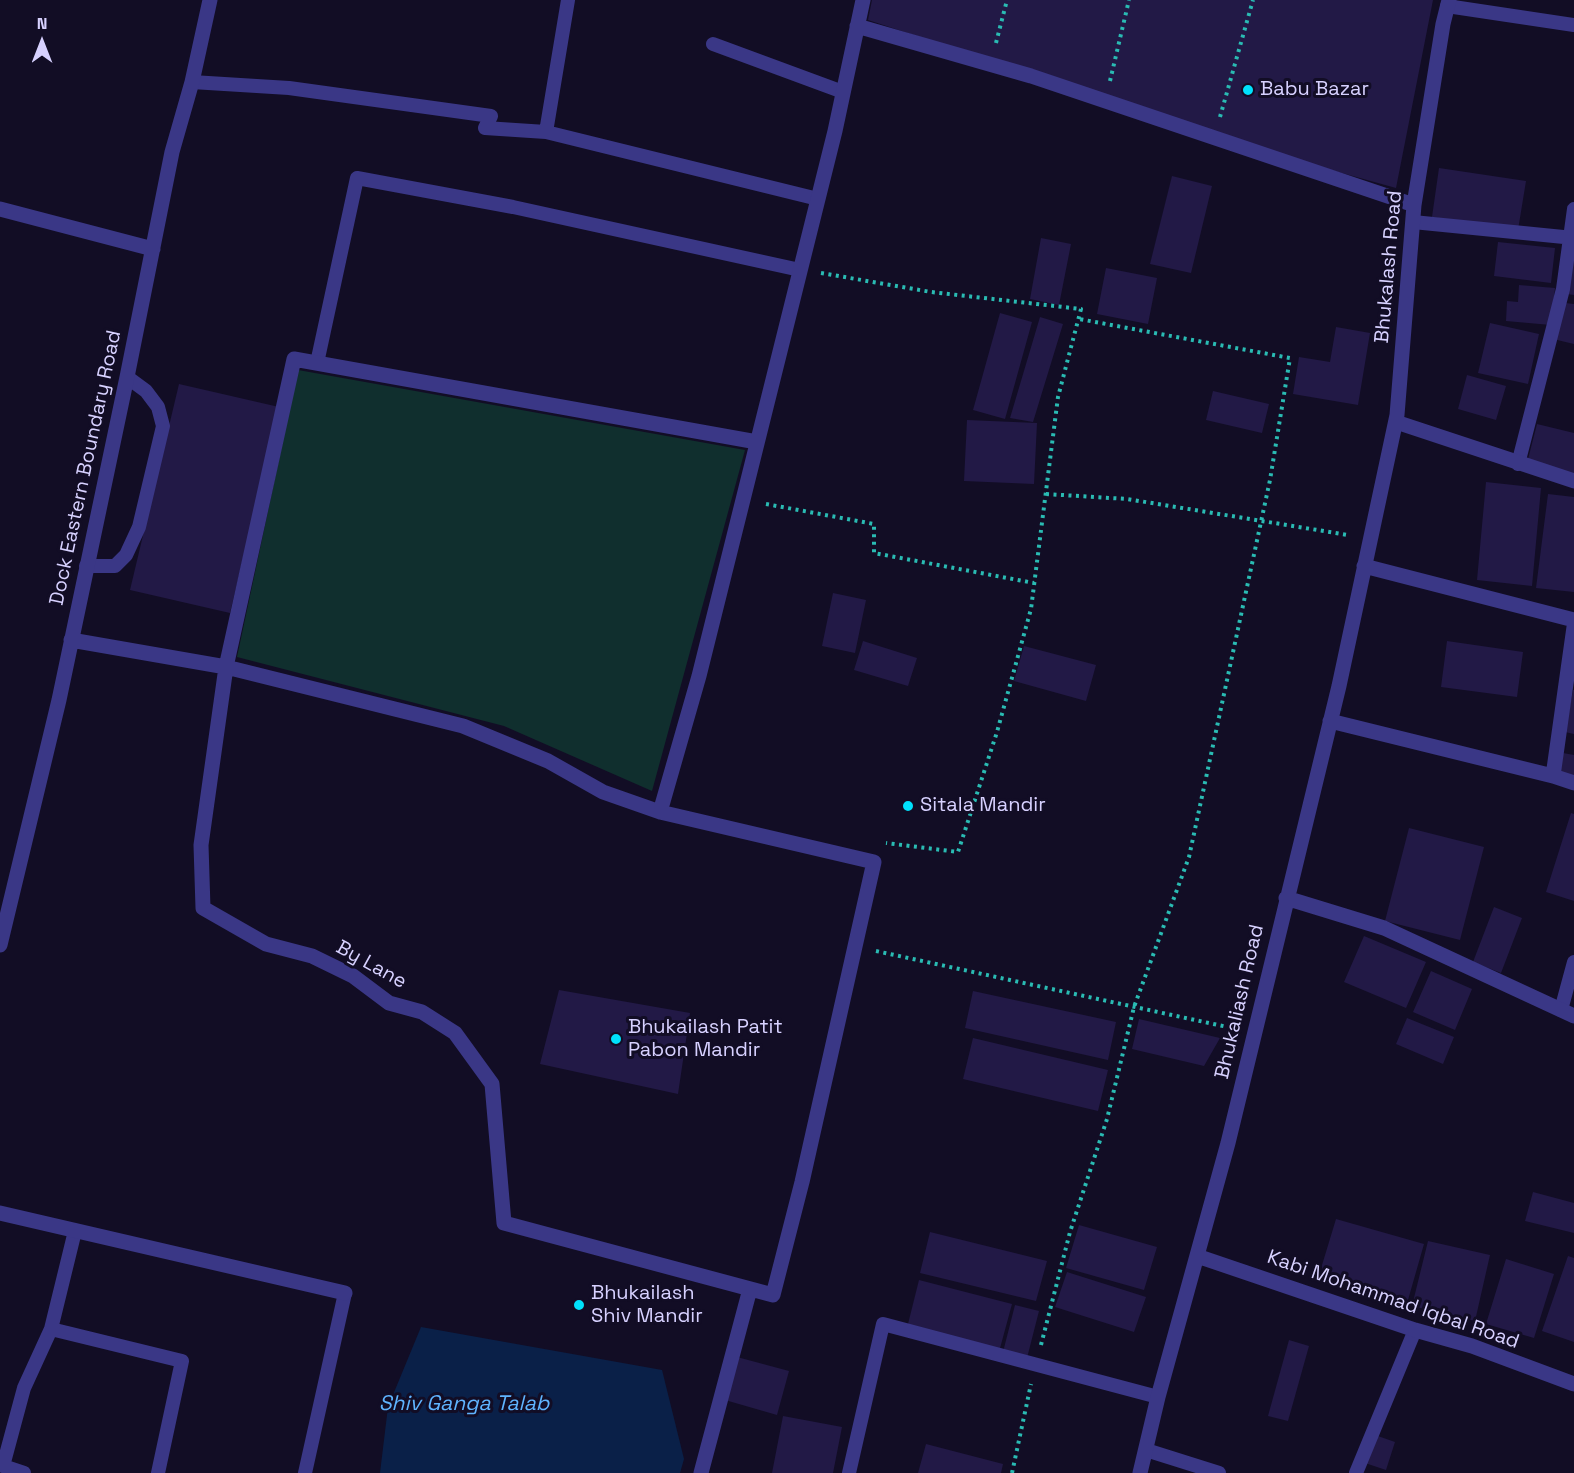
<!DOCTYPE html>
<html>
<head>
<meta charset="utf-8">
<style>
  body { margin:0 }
  #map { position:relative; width:1574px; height:1473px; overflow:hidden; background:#120d25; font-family:"Space Grotesk",sans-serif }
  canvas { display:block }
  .north { position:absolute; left:12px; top:12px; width:60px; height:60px; -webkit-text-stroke:4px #120d25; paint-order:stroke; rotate:0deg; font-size:16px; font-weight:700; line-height:24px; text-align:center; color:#d7d1ff }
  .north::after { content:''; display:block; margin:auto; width:21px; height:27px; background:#d7d1ff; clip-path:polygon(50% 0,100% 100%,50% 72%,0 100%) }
</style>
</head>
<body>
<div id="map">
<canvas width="1574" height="1473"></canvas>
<div class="north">N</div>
</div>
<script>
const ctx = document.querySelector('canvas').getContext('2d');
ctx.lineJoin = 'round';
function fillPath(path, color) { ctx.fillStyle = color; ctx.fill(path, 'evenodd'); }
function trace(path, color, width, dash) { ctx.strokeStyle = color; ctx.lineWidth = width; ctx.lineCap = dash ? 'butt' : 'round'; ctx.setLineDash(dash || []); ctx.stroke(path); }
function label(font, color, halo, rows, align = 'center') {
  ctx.font = font + ' "Space Grotesk",sans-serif'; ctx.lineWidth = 6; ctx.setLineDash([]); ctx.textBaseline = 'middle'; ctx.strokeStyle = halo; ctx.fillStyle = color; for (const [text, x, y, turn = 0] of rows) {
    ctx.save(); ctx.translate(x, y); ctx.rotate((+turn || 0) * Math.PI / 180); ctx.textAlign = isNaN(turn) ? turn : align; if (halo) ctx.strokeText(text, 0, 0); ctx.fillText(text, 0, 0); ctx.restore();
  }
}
const green = new Path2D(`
  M298,370L745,450L652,791L504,726L237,657Z`);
const water = new Path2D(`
  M421,1327L662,1370L684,1459L680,1473H380L388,1407Z`);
const building = new Path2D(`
  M872,0H1433L1396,188L1295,160L868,20Z
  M1439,168L1526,181L1518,230L1432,217Z
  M1172,176L1212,186L1191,273L1150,264Z
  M1041,238L1071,244L1059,305L1030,299Z
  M1498,242L1555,248L1551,283L1494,276Z
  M1573,260H1574V295L1567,294Z
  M1106,268L1157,278L1148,324L1097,314Z
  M1519,285L1555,288L1551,325L1506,321L1507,301L1518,302Z
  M1565,303L1574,304V344L1553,339Z
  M1000,313L1032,322L1005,419L973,410Z
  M1040,317L1063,324L1033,422L1010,418Z
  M1490,323L1539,334L1528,384L1478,373Z
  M1336,327L1370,333L1358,405L1293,394L1299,357L1330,362Z
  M1467,375L1506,386L1496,420L1458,409Z
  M179,384L279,407L230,613L130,590Z
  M1213,391L1269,404L1262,433L1206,420Z
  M967,420L1037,423L1034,484L964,481Z
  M1537,424L1574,433V476L1527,463Z
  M1486,482L1541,488L1532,586L1477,580Z
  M1548,494L1574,497V592L1536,588Z
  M833,593L866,600L855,653L822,646Z
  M863,641L917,658L908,686L854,670Z
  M1447,641L1523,652L1517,697L1441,687Z
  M1024,646L1096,665L1086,701L1014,681Z
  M1573,690H1574V734L1565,732Z
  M1563,753L1574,755V778L1558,774Z
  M1571,813L1574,814V901L1546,892Z
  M1409,828L1484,847L1460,940L1385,921Z
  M1494,907L1522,918L1501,973L1473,962Z
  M1364,936L1426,962L1406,1008L1344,982Z
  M1431,971L1472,989L1455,1030L1413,1012Z
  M559,990L690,1013L678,1094L540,1064Z
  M973,991L1116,1022L1108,1060L965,1028Z
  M1407,1018L1454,1037L1443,1064L1396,1044Z
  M1139,1019L1220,1038L1204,1066L1132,1049Z
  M973,1038L1108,1070L1098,1111L963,1079Z
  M1533,1192L1574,1203V1233L1525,1221Z
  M1336,1219L1424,1244L1408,1300L1319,1275Z
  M1079,1225L1157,1247L1144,1290L1066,1268Z
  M930,1232L1047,1261L1036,1301L920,1273Z
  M1428,1241L1490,1255L1475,1321L1412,1306Z
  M1568,1256L1574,1258V1342L1542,1331Z
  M1506,1259L1554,1274L1534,1338L1486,1324Z
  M1067,1272L1146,1297L1134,1332L1055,1307Z
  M919,1280L1012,1304L999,1352L907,1328Z
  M1015,1305L1039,1311L1027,1358L1003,1352Z
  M1289,1340L1309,1346L1288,1421L1268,1416Z
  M737,1357L789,1371L777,1415L725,1400Z
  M783,1416L842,1427L833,1473H772Z
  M1375,1435L1395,1442L1386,1470L1365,1463Z
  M926,1444L1003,1464L1001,1473H918Z`);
const path = new Path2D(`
  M996,43L1007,0
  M1110,81L1129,0
  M1220,117L1253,0
  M821,273L931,292L1081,309L1058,397L1031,609L997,732L958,852L886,843
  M1046,494L1127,499L1348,535
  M766,504L874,524V553L1034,583
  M876,951L1232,1028
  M1041,1345L1070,1232L1107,1119L1134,1007L1189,857L1270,480L1290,358L1079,319
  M1012,1473L1031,1384`);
const service = new Path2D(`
  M1447,6L1574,25
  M713,44L843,92
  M192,82L289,88L491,116L485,128L546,132L818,199
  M546,132L568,0
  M1413,222L1574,238
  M317,363L357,178L513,207L800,270
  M1518,464L1563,289L1574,209
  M86,566H115L126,555L139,527L163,426L158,407L146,391L127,377
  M1561,1010L1574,962
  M75,1231L51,1329L182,1361L158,1473
  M1146,1450L1219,1473
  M24,1473L3,1466L24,1388L51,1329
  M305,1473L345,1293
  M849,1473L883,1324L1158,1397
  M1356,1473L1415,1330`);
const minor = new Path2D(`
  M857,26L1031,76L1414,205
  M0,209L153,249
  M1396,422L1574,481
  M1364,566L1574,620
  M71,640L226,667L463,726L548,761L603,792L660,812L874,862L802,1182L773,1295L504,1223L492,1084L455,1033L422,1012L389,1003L353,976L312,956L266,944L203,908L201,845L226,667L294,359L757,442
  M1330,721L1553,776L1574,783
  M1553,776L1574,627
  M660,812L699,676L835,131L863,0
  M1286,898L1384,928L1574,1016
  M0,945L59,700L127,377L172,152L192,82L210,0
  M0,1213L345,1293
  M1197,1256L1415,1330L1472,1346L1574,1384
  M701,1473L750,1289
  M1140,1473L1158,1397L1228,1143L1339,686L1397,415L1414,205L1443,24L1449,0`);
const markers = [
  [1248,90,6,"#00e1fc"],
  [908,806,6,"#00e1fc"],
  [616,1039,6,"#00e1fc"],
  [579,1305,6,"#00e1fc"]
];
const poiNames = [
  ["Babu Bazar",1260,90],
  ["Sitala Mandir",920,806],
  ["Bhukailash Patit",628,1028],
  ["Pabon Mandir",628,1051],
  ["Bhukailash",591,1294],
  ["Shiv Mandir",591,1317]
];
const streetNames = [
  ["Bhukalash Road",1389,267,-85],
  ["Dock Eastern Boundary Road",86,468,-78],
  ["By Lane",371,965,29],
  ["Bhukaliash Road",1240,1002,-77],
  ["Kabi Mohammad Iqbal Road",1393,1300,19]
];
const waterNames = [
  ["Shiv Ganga Talab",464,1404]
];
fillPath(green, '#102f2e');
fillPath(water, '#0a2048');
fillPath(building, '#221946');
trace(path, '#2abbb3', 4, [3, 4.5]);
trace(service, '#3a3786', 14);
trace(minor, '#3a3786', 15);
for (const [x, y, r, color] of markers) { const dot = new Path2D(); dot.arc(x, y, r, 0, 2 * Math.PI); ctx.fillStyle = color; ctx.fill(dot); trace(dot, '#120d25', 2); }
label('20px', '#d7d1ff', '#120d25', poiNames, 'left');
label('20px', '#d7d1ff', '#120d25', streetNames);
label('italic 21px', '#5fb4ff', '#120d25', waterNames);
</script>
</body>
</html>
